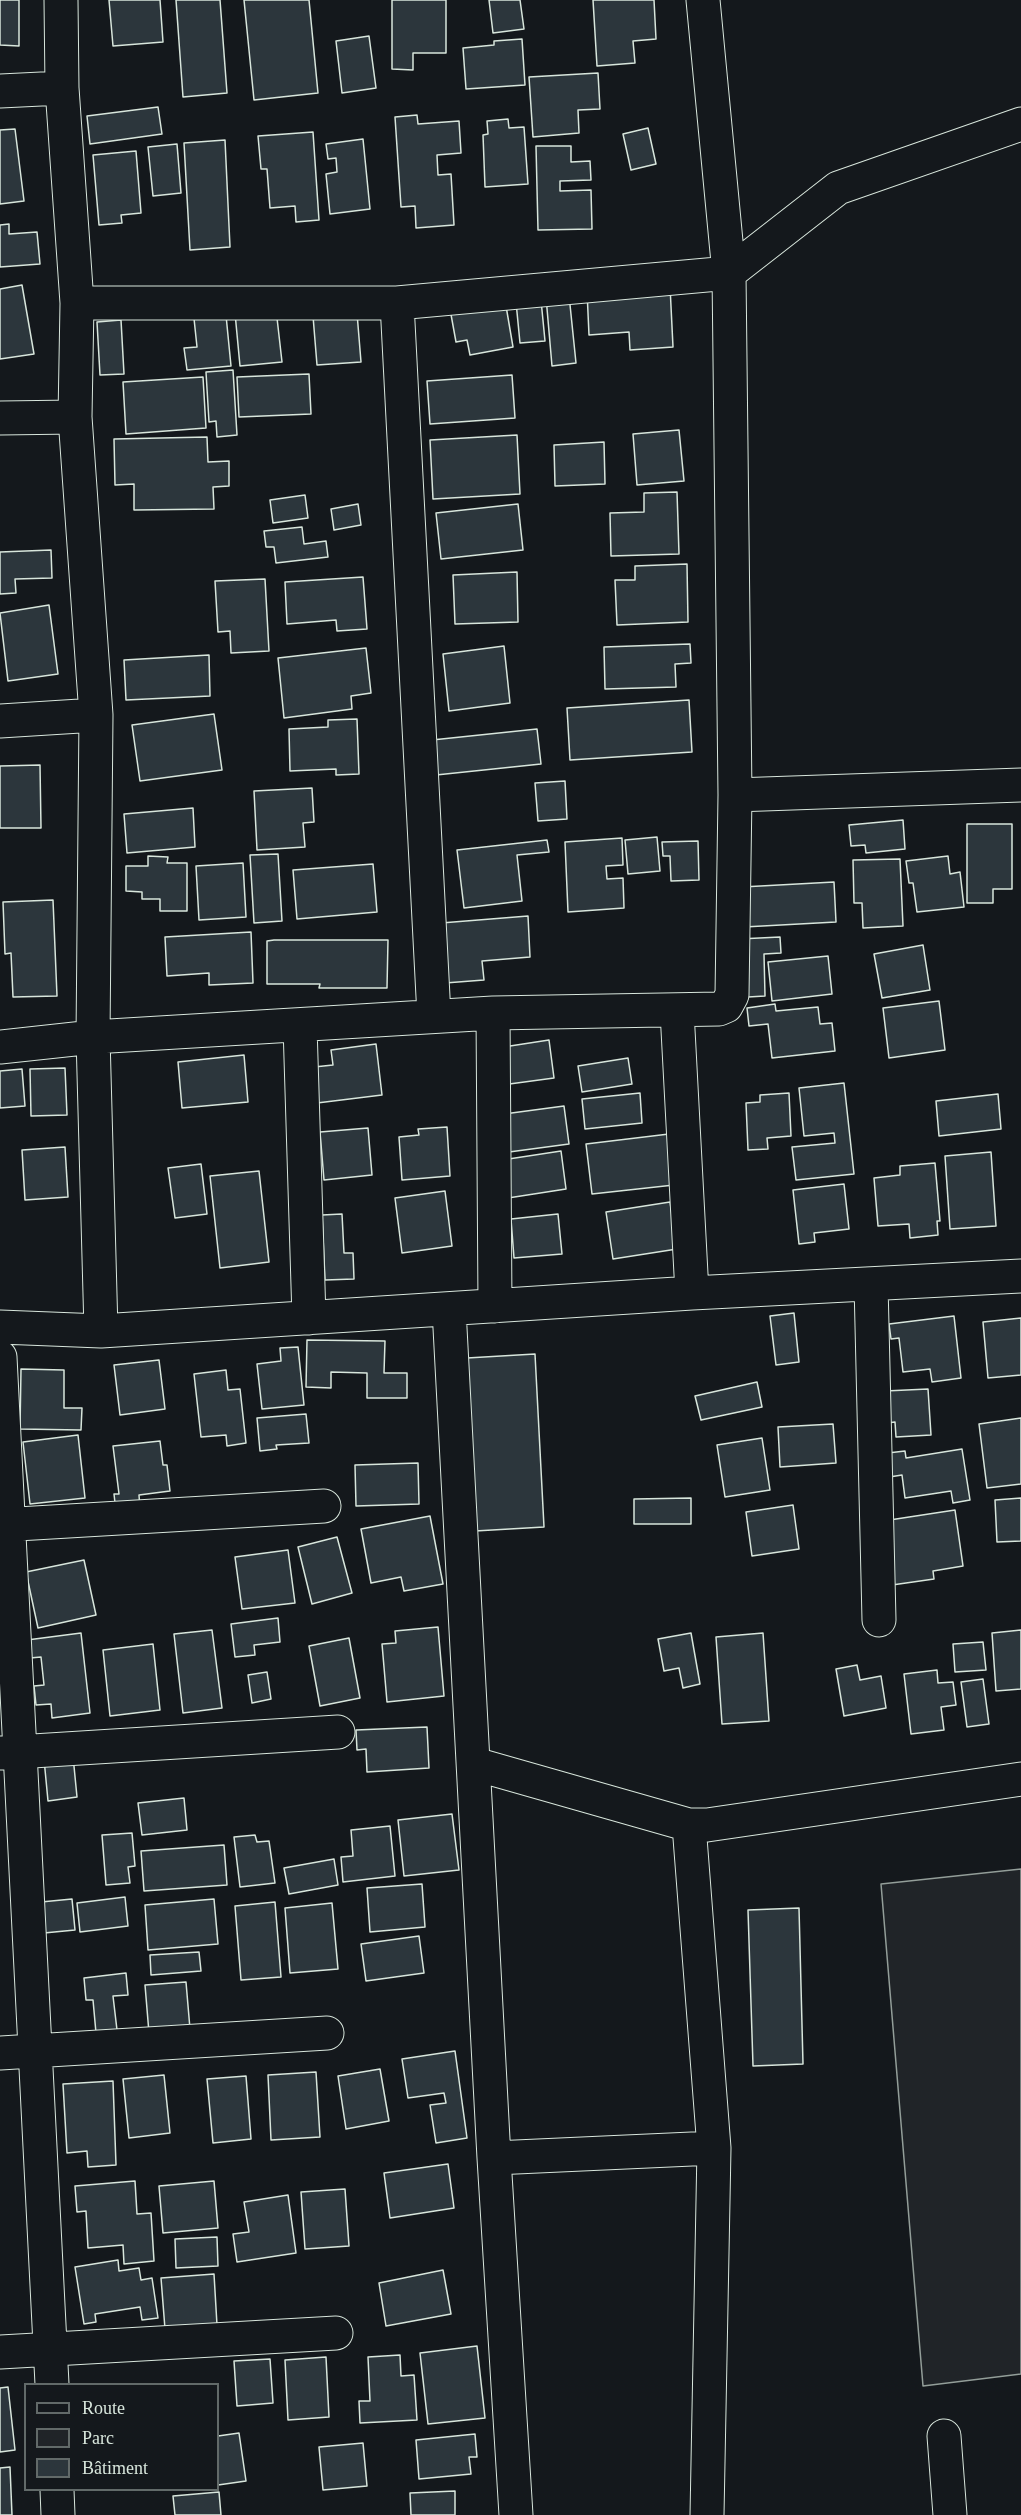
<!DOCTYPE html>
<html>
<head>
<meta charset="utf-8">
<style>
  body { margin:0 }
  #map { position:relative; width:1021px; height:2515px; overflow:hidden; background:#14181c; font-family:"Times New Roman",serif }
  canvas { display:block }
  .legend { position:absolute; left:24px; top:2383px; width:195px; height:108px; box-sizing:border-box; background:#14181c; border:2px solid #626a69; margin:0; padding:8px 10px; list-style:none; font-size:18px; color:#d8e6dc }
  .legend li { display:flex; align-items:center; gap:12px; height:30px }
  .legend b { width:30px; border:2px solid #626a69 }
</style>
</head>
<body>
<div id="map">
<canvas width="1021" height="2515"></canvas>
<ul class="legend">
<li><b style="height:8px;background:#14181c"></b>Route</li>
<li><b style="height:16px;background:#202428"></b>Parc</li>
<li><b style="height:16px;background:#2c363c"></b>Bâtiment</li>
</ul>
</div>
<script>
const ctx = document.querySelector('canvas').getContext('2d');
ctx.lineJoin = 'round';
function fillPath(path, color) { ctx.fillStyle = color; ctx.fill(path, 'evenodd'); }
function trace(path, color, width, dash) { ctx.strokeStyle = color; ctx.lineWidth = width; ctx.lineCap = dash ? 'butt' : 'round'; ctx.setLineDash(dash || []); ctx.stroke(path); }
const green = new Path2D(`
  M1021,1869V2374L923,2386L881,1884Z`);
const building = new Path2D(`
  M0,0H19V46L0,45Z
  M109,0H160L163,42L113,46Z
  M176,0H220L227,93L183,97Z
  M244,0H309L318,93L254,100Z
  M392,0H446V53H413V70L392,69Z
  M489,0H520L524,29L493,33Z
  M593,0H654L656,39L633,41L635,63L597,66Z
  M369,36L376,88L342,93L336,41Z
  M522,39L525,85L466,89L463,48L494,45V41Z
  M598,73L600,109L578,110L579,133L533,137L529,77Z
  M158,107L162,134L90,144L87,116Z
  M417,115L418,124L459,121L461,153L437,155L438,175L451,174L454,225L416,228L415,206L401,207L395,117Z
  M508,119L509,128L524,127L528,184L485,187L483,135L488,134L487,121Z
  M648,128L656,164L631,170L623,134Z
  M15,129L24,201L0,204V130Z
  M313,132L319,220L296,222L295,206L270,208L267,169H261L258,136Z
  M363,139L370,209L330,214L326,174L337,172L336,158L328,159L326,144Z
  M225,140L230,247L190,250L184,143Z
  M177,144L181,193L153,196L148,147Z
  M536,146H571V162L590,161L591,180L560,181V191L591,190L592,229L538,230Z
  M136,151L141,213L121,215L122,223L99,225L93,155Z
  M9,224V234L37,232L40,264L0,267V225Z
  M22,285L34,354L0,359V289Z
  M670,286L673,347L630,350L629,332L589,335L587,291Z
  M569,295L576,363L552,366L546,297Z
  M505,300L513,347L470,355L467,340L456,342L450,309Z
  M541,300L545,341L520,343L516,302Z
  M225,305L231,366L187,370L184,348L197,347L193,309Z
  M276,309L282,362L240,366L235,313Z
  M357,313L361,362L317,365L313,316Z
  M121,320L124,374L100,375L97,322Z
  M233,370L237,435L217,437L216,421L209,422L206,372Z
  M309,374L311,414L239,417L237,377Z
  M512,375L515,418L430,424L427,381Z
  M203,377L206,428L126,434L123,382Z
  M679,430L684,481L637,485L633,434Z
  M517,435L520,494L433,499L430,440Z
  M207,437L208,462L229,461V486L213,487L214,509L134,510V484L115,485L114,439Z
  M604,442L605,484L555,486L554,445Z
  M677,492L679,554L611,556L610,513L644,512V493Z
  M305,495L308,518L273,523L270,500Z
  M358,504L361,525L334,530L331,509Z
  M518,504L523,550L441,559L436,513Z
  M302,527L304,544L326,541L328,557L276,563L274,547H266L264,531Z
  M51,550L52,578L15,579L16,593L0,594V552Z
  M687,564L688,622L617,625L615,580H635V566Z
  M517,572L518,622L455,624L453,575Z
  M363,577L367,629L337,631L336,620L287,624L285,582Z
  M265,579L269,651L231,653L230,631L218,632L215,581Z
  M49,605L58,674L8,681L0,613Z
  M690,644L691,663L675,664L676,687L605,689L604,647Z
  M504,646L510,703L449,711L443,654Z
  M366,648L371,693L351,696L352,709L284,718L278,658Z
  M209,655L210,696L126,700L124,660Z
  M689,700L692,752L570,760L567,708Z
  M214,714L222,770L140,781L132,725Z
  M357,719L359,774L336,775V769L290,771L289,729L328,727V720Z
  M537,729L541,764L436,775L432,740Z
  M40,765L41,828H0V766Z
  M565,781L567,819L538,821L535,783Z
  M312,788L314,822L303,823L305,847L257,850L254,791Z
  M193,808L195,847L127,853L124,814Z
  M903,820L905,849L866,853L865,845L851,846L849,825Z
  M967,824H1012V889H993V903H967Z
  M657,837L660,871L628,874L625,840Z
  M622,838L623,865L606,866L607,879L623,878L624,908L568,912L565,842Z
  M547,840L549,852L517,855L522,901L464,908L457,850Z
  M698,841L699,880L671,881L670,856H663L662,842Z
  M278,854L282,921L254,923L250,855Z
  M148,856L168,857L167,863H187V911H160V899H142V892L126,891V866H148Z
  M948,856L950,874L960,872L964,907L917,912L913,883H909L906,861Z
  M900,859L903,926L863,928L862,903H854L853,860Z
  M243,863L246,917L199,920L196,866Z
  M373,864L377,912L297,919L293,870Z
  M834,882L836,922L744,927L742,887Z
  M53,900L57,996L13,997L11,953L5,954L3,902Z
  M528,916L530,957L482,961L484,980L445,983L441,923Z
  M251,932L253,983L209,985V973L167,976L165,937Z
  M780,937L781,953L764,954L765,996L748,997L747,962L739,939Z
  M274,940H388L387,988H319L320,984H267V941Z
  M923,945L930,990L882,998L874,954Z
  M828,956L832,994L772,1001L768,962Z
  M939,1001L945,1050L889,1058L883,1008Z
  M775,1004L776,1011L818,1007L820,1024L832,1023L835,1051L772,1058L768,1024L749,1026L747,1008Z
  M549,1040L554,1078L502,1085L497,1048Z
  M376,1044L382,1095L317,1103L314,1067L333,1065L331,1050Z
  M244,1055L248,1102L182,1108L178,1062Z
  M628,1058L632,1084L582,1092L578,1066Z
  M65,1068L67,1115L31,1116L30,1069Z
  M22,1069L25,1106L0,1108V1071Z
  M844,1083L854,1174L796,1180L792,1147L835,1143L834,1133L804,1136L799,1088Z
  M640,1093L642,1123L585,1129L582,1099Z
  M789,1093L791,1136L767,1138L768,1149L748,1150L746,1103L760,1102V1095Z
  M998,1094L1001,1129L939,1136L936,1101Z
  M564,1106L569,1144L509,1152L504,1114Z
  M447,1127L450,1176L402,1180L399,1137L419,1135L418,1129Z
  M368,1128L372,1175L324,1180L320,1132Z
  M669,1134L674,1185L592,1194L586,1144Z
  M65,1147L68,1197L25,1200L22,1150Z
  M561,1151L566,1189L508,1198L502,1160Z
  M991,1152L996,1226L950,1229L945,1156Z
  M935,1163L940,1221H937L938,1235L910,1238L909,1224L878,1226L874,1178L900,1175V1166Z
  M201,1164L207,1214L175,1218L168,1168Z
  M259,1171L269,1262L220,1268L210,1176Z
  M844,1184L849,1229L814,1233L815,1242L799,1244L793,1190Z
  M445,1191L452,1246L402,1253L395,1198Z
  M670,1202L677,1249L613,1259L606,1212Z
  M342,1214L344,1253H353L354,1279L325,1280L322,1215Z
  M558,1214L562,1254L514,1258L511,1219Z
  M794,1313L799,1362L776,1365L770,1316Z
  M954,1316L961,1378L932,1382L930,1369L903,1372L899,1338L891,1339L889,1324Z
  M1021,1318V1375L988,1378L983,1322Z
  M307,1340L385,1341L384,1373H407V1398H367V1373L331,1372V1388L306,1387Z
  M298,1347L304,1405L262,1409L257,1364L281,1361L280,1348Z
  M535,1354L544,1527L475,1531L467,1358Z
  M159,1360L165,1409L120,1415L114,1365Z
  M21,1369L64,1370V1408H82L81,1430L20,1429Z
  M226,1370L228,1390L240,1389L246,1443L227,1446L226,1435L201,1437L194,1374Z
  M757,1382L762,1407L701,1420L695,1396Z
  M928,1389L931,1435L896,1437L895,1422L887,1423L885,1391Z
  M306,1414L309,1443L276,1445L277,1449L260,1451L257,1418Z
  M1021,1418V1484L987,1488L979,1424Z
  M833,1424L836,1463L780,1467L778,1427Z
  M78,1435L85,1498L30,1504L23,1442Z
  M762,1438L770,1490L725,1497L717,1445Z
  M160,1441L163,1465H167L170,1491L139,1495L140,1509L116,1512L114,1494H119L113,1446Z
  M962,1449L970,1500L953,1503L951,1491L905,1498L902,1475L883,1478L879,1454L905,1451L906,1458Z
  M418,1463L419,1504L356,1506L355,1465Z
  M691,1498V1524H634V1499Z
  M1021,1498V1541L997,1542L995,1500Z
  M793,1505L799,1549L752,1556L746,1512Z
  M955,1510L963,1566L933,1571L934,1579L892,1585L883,1521Z
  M430,1516L443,1584L404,1591L401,1577L371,1583L361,1529Z
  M337,1537L352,1593L312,1604L298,1547Z
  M288,1550L295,1603L242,1609L235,1557Z
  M84,1560L96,1615L38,1628L26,1572Z
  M278,1618L280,1642L254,1645L255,1655L235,1657L231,1624Z
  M438,1627L444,1696L387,1702L382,1644L396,1643L395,1631Z
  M212,1630L222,1708L183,1713L174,1634Z
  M1021,1630V1689L996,1691L992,1633Z
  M81,1633L90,1713L52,1718L51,1704L36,1705L34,1686L44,1685L41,1657L30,1658L27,1640Z
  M691,1633L700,1684L683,1688L679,1668L664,1671L658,1639Z
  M763,1633L769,1721L722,1724L716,1637Z
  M349,1638L360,1698L320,1706L309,1646Z
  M983,1642L986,1670L955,1672L953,1644Z
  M153,1644L160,1710L110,1716L103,1650Z
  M857,1665L860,1680L881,1676L886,1708L844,1716L836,1669Z
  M937,1670L938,1683L953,1682L956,1705L941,1707L944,1730L911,1734L904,1674Z
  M267,1672L271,1699L252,1703L248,1675Z
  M983,1679L989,1724L967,1727L961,1682Z
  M427,1727L429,1768L367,1772L366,1749L357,1750L356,1730Z
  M73,1756L77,1797L48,1801L44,1759Z
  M184,1798L187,1830L142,1835L138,1803Z
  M452,1814L459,1870L404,1876L398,1820Z
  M390,1826L395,1876L343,1882L341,1857L353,1856L351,1830Z
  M132,1833L135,1866L128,1867L130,1883L106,1885L102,1835Z
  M255,1835L257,1842L269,1841L275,1883L240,1887L234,1837Z
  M224,1845L227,1885L144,1891L141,1851Z
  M334,1859L338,1885L289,1894L284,1868Z
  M422,1884L425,1927L370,1932L367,1888Z
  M125,1897L128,1926L80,1932L77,1903Z
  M72,1899L75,1930L44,1933L41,1902Z
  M214,1899L218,1944L148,1950L145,1905Z
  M275,1902L281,1977L241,1980L235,1906Z
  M332,1903L338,1969L290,1973L285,1908Z
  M799,1908L803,2064L753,2066L748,1910Z
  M419,1936L424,1973L366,1981L361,1944Z
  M199,1952L201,1971L151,1975L150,1955Z
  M126,1973L128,1995L113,1996L117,2030L96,2033L93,2000H86L84,1978Z
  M186,1982L190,2029L149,2033L145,1985Z
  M455,2051L467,2138L436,2143L430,2105L446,2103L444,2093L408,2098L402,2059Z
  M380,2069L389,2121L346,2129L338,2076Z
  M316,2072L320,2137L271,2140L268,2075Z
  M164,2075L170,2133L129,2138L123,2079Z
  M246,2076L251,2139L213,2143L207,2079Z
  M113,2081L116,2165L88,2167L87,2151L67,2153L63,2084Z
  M448,2164L454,2208L390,2218L384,2173Z
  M135,2181L137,2214L151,2213L154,2261L124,2264L123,2245L88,2248L86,2211L77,2212L75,2186Z
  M214,2181L218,2228L163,2233L159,2186Z
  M345,2189L349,2246L305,2249L301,2192Z
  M288,2195L296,2253L237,2262L233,2234L249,2232L244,2202Z
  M217,2237L218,2266L176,2268L175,2239Z
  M118,2260L119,2271L139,2268L141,2280L152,2278L158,2318L142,2320L140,2307L95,2314L96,2322L84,2324L75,2267Z
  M443,2270L451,2314L386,2326L379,2283Z
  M214,2274L217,2325L165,2329L161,2278Z
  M477,2346L485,2418L428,2424L420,2353Z
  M400,2355L401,2376L414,2375L417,2420L360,2423L359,2401H370L368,2357Z
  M326,2357L329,2417L288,2420L285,2360Z
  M270,2359L273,2403L237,2406L234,2361Z
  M8,2387L15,2450L0,2452V2388Z
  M239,2433L246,2481L218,2485V2436Z
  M475,2434L477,2457H469L471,2474L419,2479L416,2440Z
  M363,2443L367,2486L323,2490L319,2447Z
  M10,2467L12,2515H0V2468Z
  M455,2491V2515H411L410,2493Z
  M219,2492L221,2515H175L173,2496Z`);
const minor = new Path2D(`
  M61,0L62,88L77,303L75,417L96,715L93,1037L101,1331
  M0,91L62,88
  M77,303H397L729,273L838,188L1021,124
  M397,303L434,1016
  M0,418L75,417
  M0,721L96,715
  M735,795L1021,785
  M677,1011L692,1293
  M493,1013L495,1306
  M300,1026L309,1318
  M0,1047L93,1037L493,1013L719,1009L726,1006L732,995L735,795L729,273L703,0
  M871,1284L879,1620
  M449,1309L494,2158L516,2515
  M0,1327L101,1331L692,1293L1021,1276
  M0,1357L52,2384
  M0,1525L324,1506
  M0,1753L338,1732
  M475,1764L689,1825H707L1021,1779
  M0,2053L327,2033
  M494,2158L714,2148L689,1825
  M0,2352L336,2333
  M944,2436L950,2515
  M57,2490L58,2515
  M707,2515L714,2148`);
fillPath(green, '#202428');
trace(green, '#939e99', 1.5);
fillPath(building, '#2c363c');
trace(building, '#d8e6dc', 1.5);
trace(minor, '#d8e6dc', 35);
trace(minor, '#14181c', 33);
</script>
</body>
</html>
